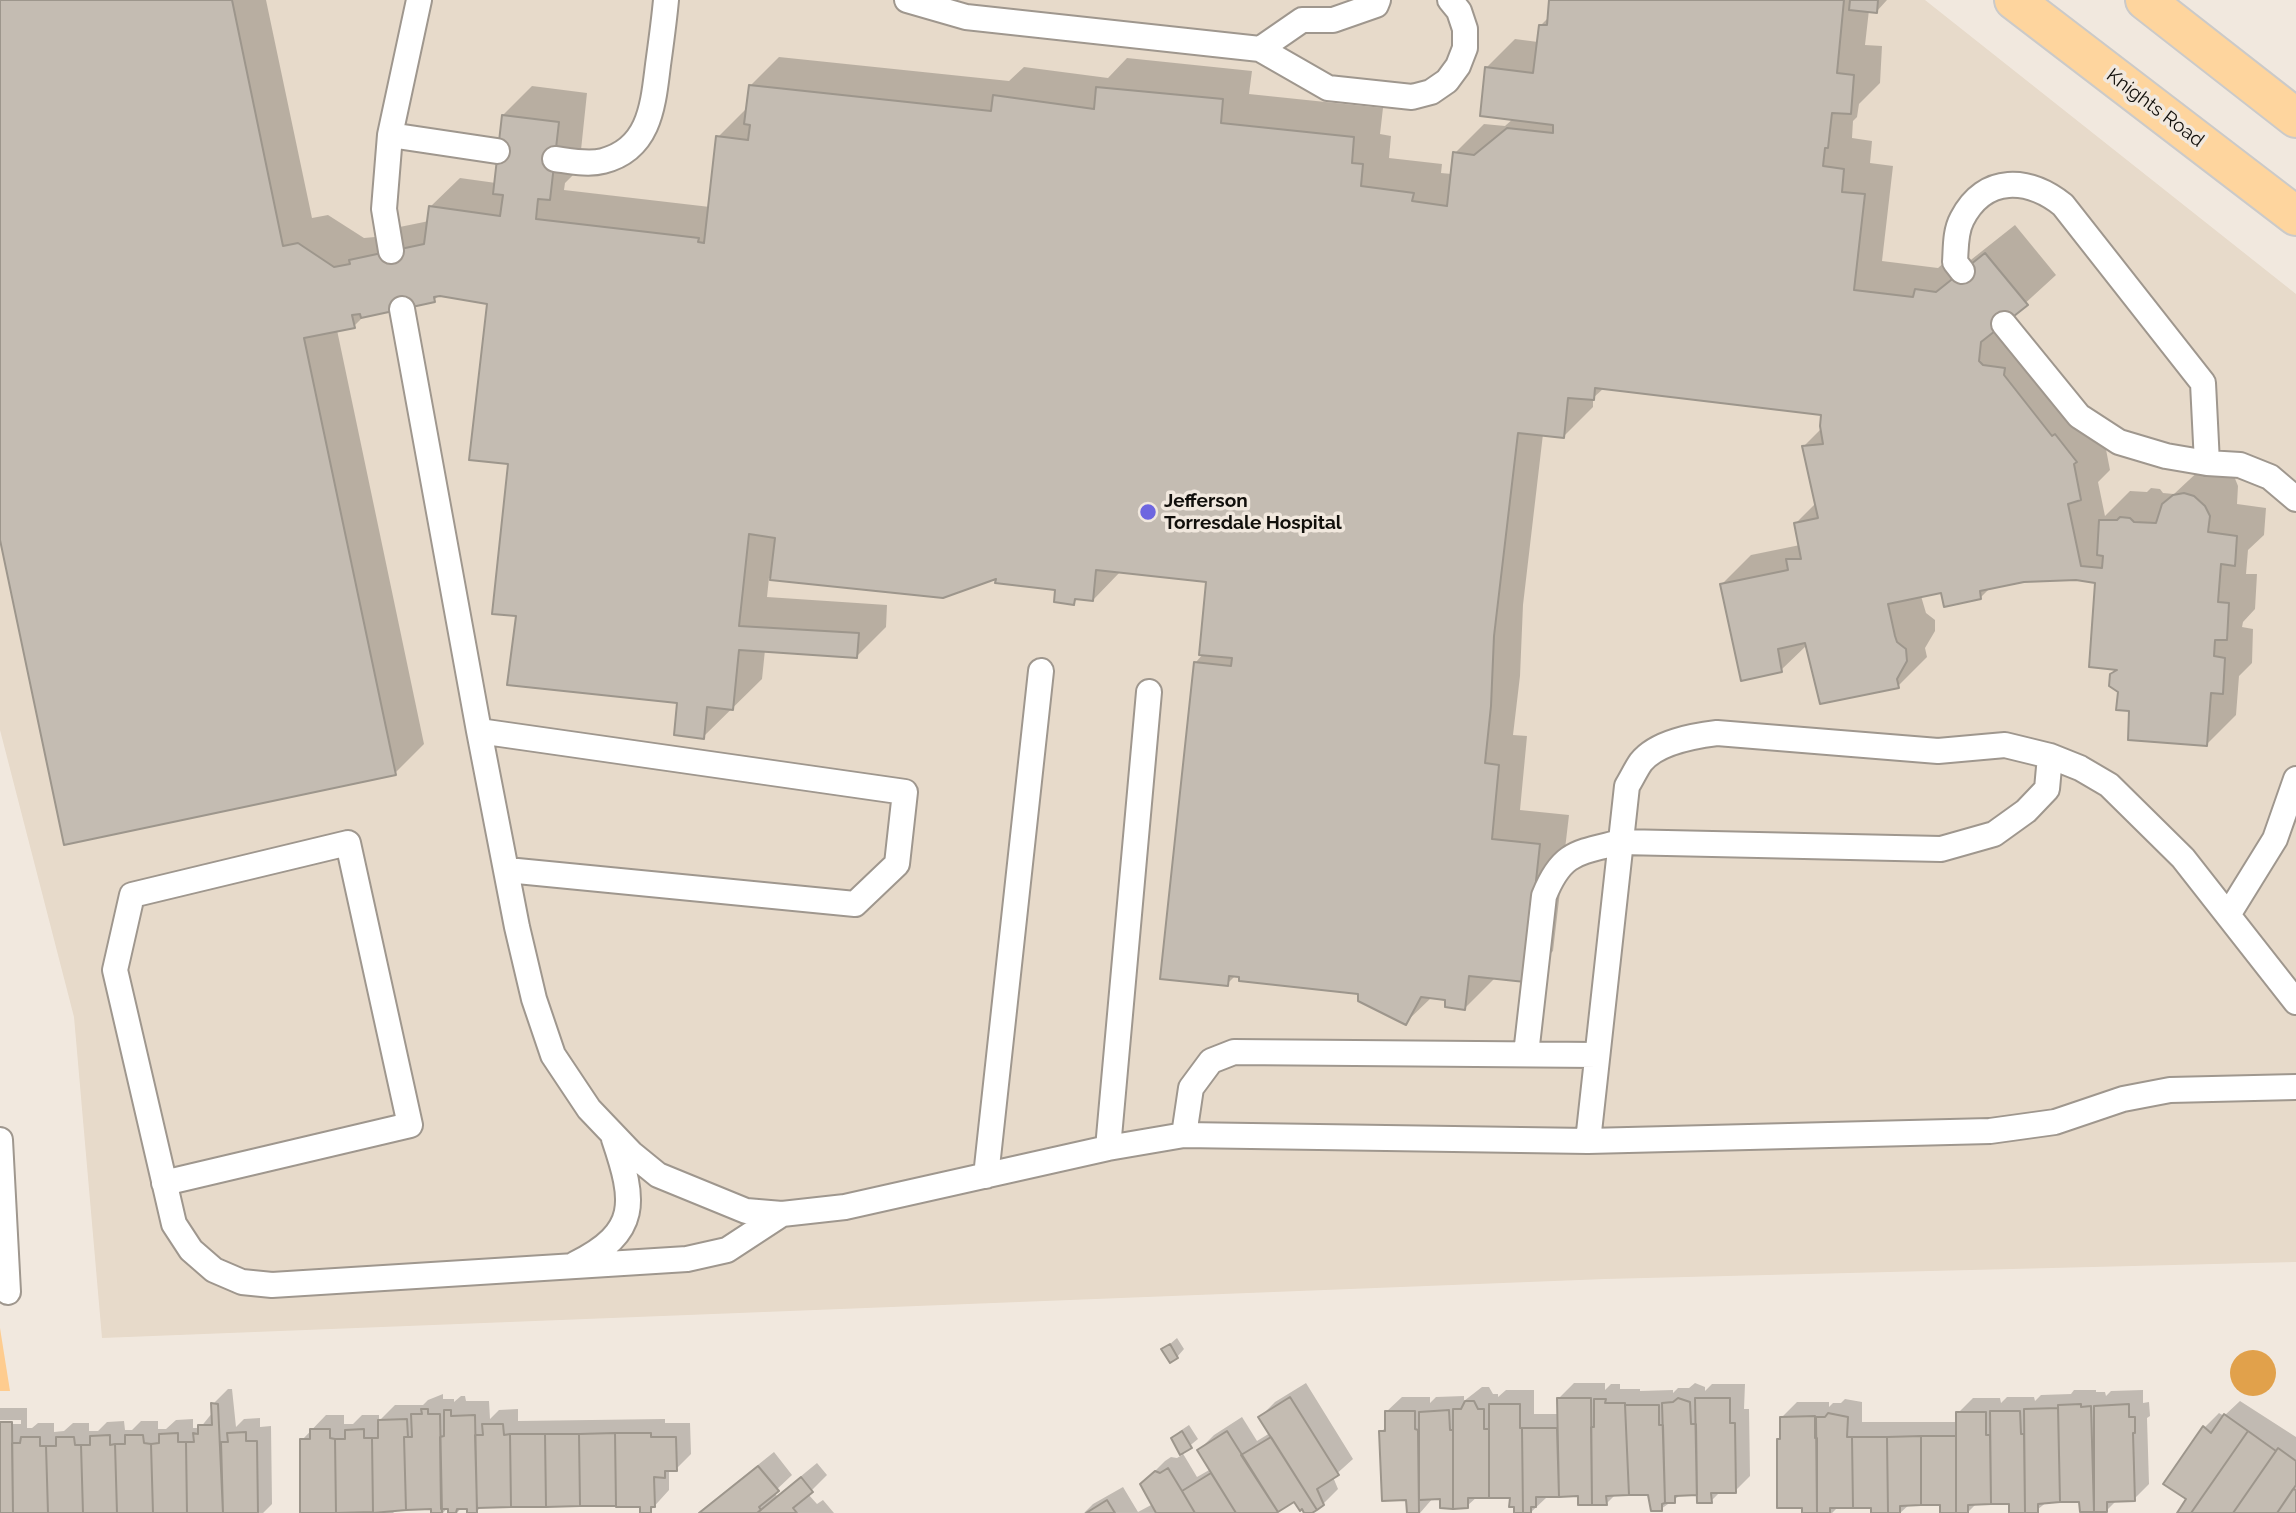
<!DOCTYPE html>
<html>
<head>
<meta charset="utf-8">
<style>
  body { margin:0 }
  canvas { display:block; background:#f1e8de }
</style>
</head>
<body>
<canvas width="2296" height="1513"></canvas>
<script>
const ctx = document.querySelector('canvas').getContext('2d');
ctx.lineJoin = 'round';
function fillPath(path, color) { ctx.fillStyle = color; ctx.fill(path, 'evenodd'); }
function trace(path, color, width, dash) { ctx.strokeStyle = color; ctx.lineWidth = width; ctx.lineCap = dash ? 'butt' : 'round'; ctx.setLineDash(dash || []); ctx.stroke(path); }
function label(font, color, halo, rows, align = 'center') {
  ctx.font = font + ' Raleway,sans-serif'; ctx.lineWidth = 7; ctx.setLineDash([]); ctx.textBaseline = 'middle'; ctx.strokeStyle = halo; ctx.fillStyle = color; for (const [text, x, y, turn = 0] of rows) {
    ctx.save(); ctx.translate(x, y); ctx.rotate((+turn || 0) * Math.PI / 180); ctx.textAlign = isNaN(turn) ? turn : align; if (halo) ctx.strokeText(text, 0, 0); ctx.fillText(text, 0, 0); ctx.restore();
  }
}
const built = new Path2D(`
  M0,0H1925L2296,294V1262L1605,1279L102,1338L74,1017L0,730Z`);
const green = new Path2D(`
  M0,1328L10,1391H0Z`);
const water = new Path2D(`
  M2230 1373a23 23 0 1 1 46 0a23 23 0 1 1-46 0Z`);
const shadow = new Path2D(`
  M0,0H266L312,218L328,215L364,238L375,237L380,231L429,221L430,207L460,178L496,183L503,115L532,86L587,93L579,169L565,183L564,190L710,207L718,137L748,107L750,86L779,57L1009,81L1024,67L1108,78L1127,58L1252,71L1249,94L1383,108L1380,134L1391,136L1389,158L1442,164L1441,173L1452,174L1455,153L1484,124L1505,126L1514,118L1486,68L1515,39L1538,42L1540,26L1549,17L1551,0H1887L1877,11L1869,10L1865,45L1882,46L1880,83L1859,104L1857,117L1853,121L1852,138L1872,141L1870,163L1893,166L1882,261L1938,268L1946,261L1967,263L2015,225L2056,275L2009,318L2012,337L2033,339V345L2103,434L2110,470L2098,482L2105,516L2130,491L2147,492L2151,488L2160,489L2163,493L2174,494L2204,466L2234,476L2238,486L2237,504L2266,508L2264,535L2248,550L2246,574H2257L2255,609L2243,622L2242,627L2253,629L2252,663L2239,676L2236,715L2207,744L2131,710L2111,675L2118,668L2097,581L2076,578L2023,580L1991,587L1981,597L1942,591L1921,596L1926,613L1935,620V631L1925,648L1927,657L1898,686L1807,645L1781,670L1722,584L1751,555L1800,545L1795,524L1816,503L1804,446L1822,428L1823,413L1604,388L1593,398V407L1563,437L1543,434L1523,605L1520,676L1513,735L1527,736L1520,810L1569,815L1553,951L1524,980L1494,979L1465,1008L1447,998L1432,997L1405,1023L1360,993L1236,975L1227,984L1196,662L1204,653L1208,581L1121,571L1093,600L1078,598L1073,603L1057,588L998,577L943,596L769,578L767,597L887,605L886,627L857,656L765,650L762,679L703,737L679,702L518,615L510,462L488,302L440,294L434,300L365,315L354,326L337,330L424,744L395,773L0,532Z
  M1177,1338L1184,1349L1177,1357L1163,1350Z
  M1306,1383L1353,1459L1333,1477L1338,1489L1323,1504L1309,1513H1305L1295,1500L1275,1513H1084L1093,1504L1123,1487L1138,1512L1153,1504L1142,1484L1165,1461L1171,1457L1177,1458L1182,1455L1173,1438L1180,1431L1189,1425L1198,1439L1182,1452L1197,1477L1211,1469L1199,1450L1214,1435L1242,1417L1257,1441L1270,1433L1260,1417L1275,1402Z
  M1574,1383H1605V1390L1611,1384H1620V1389H1640V1391L1673,1390V1393L1678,1388H1689L1695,1383L1705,1387V1391L1712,1384H1745L1744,1409H1749L1750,1476L1735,1491H1721L1711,1501L1698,1493L1682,1494L1661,1509L1650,1493L1616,1494L1606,1504L1580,1494L1546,1495V1498L1530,1513H1516L1512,1496H1478L1467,1506L1442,1497L1433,1498L1420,1513H1409L1408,1498L1381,1432L1387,1426L1386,1412L1402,1397H1430V1403L1436,1397L1464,1396V1401L1482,1387H1489L1493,1394H1498V1397L1506,1390H1534V1414H1559V1398Z
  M228,1389H232L236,1427L244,1419L260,1418V1427L271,1426L272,1504L263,1513H0V1424H21V1420H0V1408H27V1428H32L38,1423H54V1432L64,1431L73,1423H89V1431H98L107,1422L124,1421L125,1430H132L141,1421H158V1429H166L176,1420L193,1419V1428H200L213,1412V1404Z
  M2074,1390H2096V1392H2105L2106,1396L2111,1391L2143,1390V1403L2149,1402L2150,1416L2147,1418L2149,1484L2134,1499L2117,1500L2106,1511L2081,1510V1500L2047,1502L2033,1513L2011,1512L2010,1502L1977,1503L1967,1513H1942L1941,1503L1910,1504L1900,1513H1872V1506H1839L1832,1513H1804V1506L1778,1440L1782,1436V1417L1797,1402H1829V1407L1833,1403H1841L1845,1399L1862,1402V1422H1958V1413L1973,1398H2000L2001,1403L2007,1397H2034L2035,1401L2041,1395L2071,1394Z
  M443,1394V1399H454V1402L461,1396H465L466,1401H489L490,1419L499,1410L518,1409V1421L665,1419V1423H690L691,1454L676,1469L669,1472V1490L650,1511L641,1505L482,1506L476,1512L468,1507H462L457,1513H449V1506L443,1513H432V1507L398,1508L393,1513H375L374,1510L302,1440L326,1415H344V1424H353L362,1415H379V1421L395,1405H423L428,1400Z
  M2240,1401L2296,1437V1513H2179L2188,1499L2204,1428L2219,1413L2224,1416Z
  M774,1452L792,1475L774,1492L777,1496L817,1463L827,1475L808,1494L817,1504L823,1500L834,1513H698Z`);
const building = new Path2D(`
  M0,0H232L283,246L298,243L334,267L350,264L349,260L424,244L429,206L500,216L503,195L493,194L502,115L559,122L550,200L538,199L536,219L699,238L698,242L704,243L716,136L748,140L750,125L744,124L749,85L991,111L993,95L1094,109L1096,87L1223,99L1221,123L1354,137L1352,163L1363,164L1361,186L1414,193L1412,201L1447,206L1453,152L1474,155L1507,128L1553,133V125L1480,116L1485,67L1533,73L1539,25H1547L1549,0H1844L1837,73L1854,75L1851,114L1832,113L1828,148H1825L1823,166L1844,169L1842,192L1865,194L1854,290L1913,297L1915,289L1936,292L1985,253L2028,305L1981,342L1979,361L1983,365L2005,368L2004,375L2052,436L2055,434L2077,462L2074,464L2081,500L2068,504L2081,566L2102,568L2103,556L2097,555L2099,520H2117L2120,517L2130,518L2134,522L2156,523L2162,504L2173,495L2184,493L2194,496L2205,506L2210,516L2208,532L2237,536L2235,566L2221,564L2218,602L2229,603L2227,640H2215L2214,656L2225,658L2223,694L2211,693L2207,746L2128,740L2129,711L2116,710L2118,692L2109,686L2110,674L2117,670L2089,667L2095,583L2076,580L2024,582L1980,591L1981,599L1944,607L1941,593L1888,604L1895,636L1897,642L1906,649L1907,661L1897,679L1899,688L1820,704L1805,643L1778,649L1782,672L1741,681L1720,584L1788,570L1786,559H1801L1794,523L1818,518L1802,446L1823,444L1820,426L1821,415L1595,388L1594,400L1568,398L1564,438L1518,433L1494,636L1491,706L1485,763L1499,765L1492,839L1540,844L1525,982L1469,976L1465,1010L1445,1007V1000L1421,997L1406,1025L1358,1001V994L1239,981V977L1229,976L1228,986L1160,979L1194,662L1231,666L1232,658L1199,655L1206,582L1096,570L1093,601L1075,599L1074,605L1054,602L1055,590L995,583L996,579L943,598L770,580L775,538L749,534L739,626L859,633L857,658L739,650L733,710L707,707L704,739L674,735L677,703L507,685L516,616L492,614L508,464L469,460L487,304L440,296L434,297L435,302L361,318L360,314L352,315L355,328L304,338L396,775L64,845L0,540Z
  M1850,0H1878L1877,13L1849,10Z
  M1170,1344L1178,1358L1170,1363L1161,1349Z
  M1290,1397L1339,1475L1317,1489L1324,1505L1317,1510L1258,1417Z
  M1557,1398H1591L1592,1505H1578V1496L1559,1497Z
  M1678,1398L1690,1402L1691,1424H1696L1697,1495L1675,1496V1503H1665L1662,1403L1673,1402Z
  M1695,1398H1730V1423H1735L1736,1493H1711L1712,1503H1697Z
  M1594,1399H1606L1605,1403H1625V1405L1629,1495L1606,1496L1607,1505H1592L1591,1427H1594Z
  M1465,1401H1474L1478,1409H1484V1429H1489V1498H1468V1508L1453,1509V1409H1461Z
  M211,1403L218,1404L223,1513H187L186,1442H194L193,1433L198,1434V1425H212Z
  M1489,1404H1520V1428H1522L1523,1513H1514V1507H1509L1510,1498H1489Z
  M2081,1404V1407L2091,1406L2094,1512H2080L2079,1502H2060L2058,1405Z
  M2129,1404V1417H2135V1433H2133L2135,1501L2107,1502V1512H2094V1406Z
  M1625,1405H1659V1425H1663L1665,1503L1662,1504V1511H1651L1648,1495H1629Z
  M2058,1408L2060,1502L2038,1504V1513H2025L2024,1409Z
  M421,1409H428V1414H440L442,1513H431V1509L406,1510L404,1437H412L411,1414H422Z
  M444,1410H451V1416L475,1415L477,1513H467V1509H457L456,1513H448V1509H441L440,1437L444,1436Z
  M1449,1410L1450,1430H1453V1509L1440,1508V1499L1419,1500V1412Z
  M1385,1411H1415V1429L1418,1430L1419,1513H1407L1406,1500L1382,1501L1379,1431H1385Z
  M1990,1411H2020L2021,1434H2024L2025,1513H2009V1504H1991Z
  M1956,1412H1986V1435H1990L1991,1504L1968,1505V1513H1956Z
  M1828,1413L1848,1417L1847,1437H1852L1853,1508H1830V1513H1817L1816,1417H1825Z
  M2224,1414L2248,1431L2191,1513H2177L2186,1499L2163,1484L2203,1426L2211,1433Z
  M1815,1416V1438H1817V1513H1802V1508H1777V1439H1780V1417Z
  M407,1419L408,1437H404L406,1510L373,1513L372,1438H378V1420Z
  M0,1422H12L13,1513H0Z
  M482,1424H503L504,1435L510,1434L511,1507L477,1508L475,1435H483Z
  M1522,1428H1557L1559,1497H1536V1507H1531V1513H1523Z
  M310,1429H330V1438L335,1439L336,1513H300V1439H310Z
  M364,1429V1438H372L373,1512L336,1513L335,1439H345V1430Z
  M1182,1431L1192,1448L1180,1455L1171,1438Z
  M1227,1431L1278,1512L1276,1513H1236L1197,1450Z
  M2248,1431L2276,1451L2233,1513H2191Z
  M246,1432V1441H257L258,1513H223L221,1442H228L227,1433Z
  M178,1433V1442H186L187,1513H153L151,1444L159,1443V1434Z
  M615,1433H651V1437H676L677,1471H665V1478L654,1477L655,1507H651V1513H640V1507H616Z
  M615,1433L616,1506H580L579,1434Z
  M510,1434H545L546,1507H511Z
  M545,1434H579L580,1506L546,1507Z
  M110,1435V1445L115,1444L117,1513H83L81,1445H90V1436Z
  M125,1435H143L144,1443L151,1444L153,1513H117L115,1444H125Z
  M1921,1436V1505L1900,1506V1513H1888L1887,1437Z
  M1921,1436H1956V1513H1940V1505H1921Z
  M21,1437H40V1446H46L48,1513H13L12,1443H20Z
  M56,1437H74L75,1445H81L83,1513H48L46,1446H56Z
  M1271,1437L1317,1510L1312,1513H1304L1302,1509L1300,1511L1294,1502L1278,1512L1241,1455Z
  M1852,1437H1887L1888,1513H1871V1508H1853Z
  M2278,1448L2296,1461V1485L2277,1513H2233Z
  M758,1466L779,1491L759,1507L761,1510L757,1513H699Z
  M1168,1468L1182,1491L1195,1513H1156L1140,1484L1155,1471L1160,1473Z
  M1211,1473L1236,1513H1195L1182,1491Z
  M801,1477L813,1492L793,1508L797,1513H757Z
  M2293,1489L2296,1490V1513H2277Z
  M1107,1500L1115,1513H1086Z`);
const service = new Path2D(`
  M907,0L966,17L1260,49L1328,88L1412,97L1431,92L1447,81L1458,66L1465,48V29L1459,11L1450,0
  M1260,49L1302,20H1333L1376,5L1378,0
  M390,135L497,151
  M555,159C570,161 588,165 603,161C650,149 653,105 658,65C661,43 664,22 666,0
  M391,251L384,209L390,135L419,0
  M1962,271L1955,262C1956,248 1955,232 1962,219C1985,174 2029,178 2063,205L2203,383L2207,463
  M402,309L479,731L517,927L534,999L553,1055L589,1109L631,1153L658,1175L746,1211L782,1214L845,1207L1108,1148L1184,1135L1588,1141L1990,1131L2055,1122L2123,1099L2170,1090L2296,1087
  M2004,324L2079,416L2119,442L2166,456L2207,463L2240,465L2270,477L2296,499
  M479,731L905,792L897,864L855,904L507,870
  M2228,915L2275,839L2296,779
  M1526,1054L1544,896C1562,851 1578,853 1621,842L1941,849L1994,834L2026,811L2047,789L2050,756
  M1184,1135L1191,1088L1211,1061L1234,1052L1597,1055
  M0,1140L8,1292
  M1588,1141L1627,786C1632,778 1636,769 1641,762C1657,742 1693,736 1717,733L1938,751L2005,745L2050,756L2080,768L2109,785L2183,858L2296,1002
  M1108,1148L1149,692
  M986,1176L1041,671
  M164,1183L410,1125L348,843L132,895L115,970L174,1224L191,1250L214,1270L242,1282L272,1285L687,1259L727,1250L782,1214
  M575,1264C640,1232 635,1201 614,1139`);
const primary = new Path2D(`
  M2014,0L2296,216
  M2145,0L2296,118`);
const markers = [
  [1148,512,9,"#6e66e0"]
];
const streetNames = [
  ["Knights Road",2155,108,37]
];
const poiNames = [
  ["Jefferson",1164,501],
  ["Torresdale Hospital",1164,523]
];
fillPath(built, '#e7daca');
fillPath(green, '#fecc8f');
fillPath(water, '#e1a14b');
fillPath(shadow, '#0003');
fillPath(building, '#c4bcb2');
trace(building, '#9d968c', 2);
trace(service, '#9f978e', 28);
trace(primary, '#cbcac9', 42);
trace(service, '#fff', 24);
trace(primary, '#fed59e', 38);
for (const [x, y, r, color] of markers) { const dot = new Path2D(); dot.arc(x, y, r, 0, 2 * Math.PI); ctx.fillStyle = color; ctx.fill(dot); trace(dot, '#f1e8de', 2.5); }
label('19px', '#110f0b', '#f1e8de', streetNames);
label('bold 19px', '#110f0b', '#f1e8de', poiNames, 'left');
</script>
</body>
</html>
